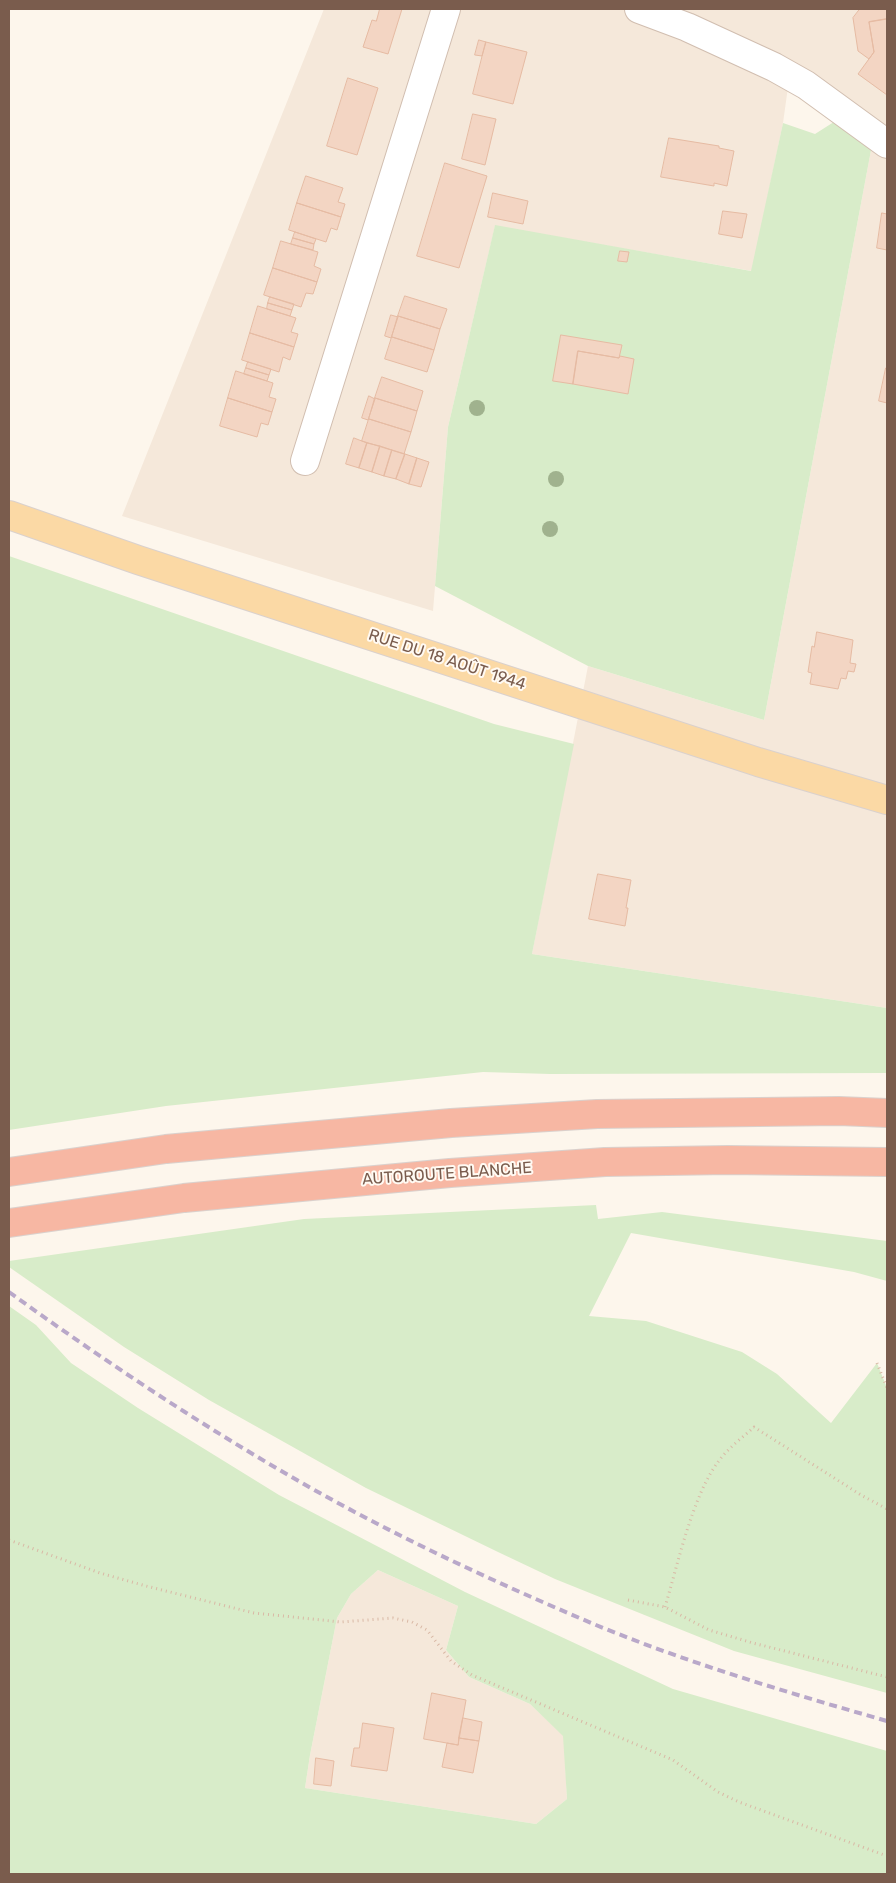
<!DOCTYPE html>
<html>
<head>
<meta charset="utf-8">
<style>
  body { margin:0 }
  #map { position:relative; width:896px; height:1883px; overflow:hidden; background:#fdf6ec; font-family:Rubik,sans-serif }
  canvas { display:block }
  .frame { position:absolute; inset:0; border:10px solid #7a5c4d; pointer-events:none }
</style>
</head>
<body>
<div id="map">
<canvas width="896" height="1883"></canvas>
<div class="frame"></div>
</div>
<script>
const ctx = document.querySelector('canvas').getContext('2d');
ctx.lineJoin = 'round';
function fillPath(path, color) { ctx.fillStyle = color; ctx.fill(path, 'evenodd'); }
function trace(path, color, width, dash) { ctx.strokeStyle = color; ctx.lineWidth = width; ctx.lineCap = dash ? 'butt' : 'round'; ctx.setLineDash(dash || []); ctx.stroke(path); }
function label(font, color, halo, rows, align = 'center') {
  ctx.font = font + ' Rubik,sans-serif'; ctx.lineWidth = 4; ctx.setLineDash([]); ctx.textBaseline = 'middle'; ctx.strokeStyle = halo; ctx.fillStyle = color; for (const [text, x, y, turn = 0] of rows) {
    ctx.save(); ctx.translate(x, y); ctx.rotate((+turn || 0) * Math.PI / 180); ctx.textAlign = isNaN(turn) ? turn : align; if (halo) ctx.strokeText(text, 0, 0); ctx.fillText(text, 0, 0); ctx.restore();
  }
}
const residential = new Path2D(`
  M324,9H887V1008L532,954L588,666L764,720L872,145L788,87L783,123L752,271L495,226L448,427L433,611L122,516Z
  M378,1570L458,1606L446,1650L469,1677L530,1704L564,1736L567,1799L536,1824L305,1788L310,1755L337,1618L351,1594Z`);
const green = new Path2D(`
  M837,120L872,145L764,720L588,666L435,586L448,427L495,225L751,271L783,123L815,134Z
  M9,556L494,724L574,744L532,954L887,1008V1073L550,1074L483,1072L166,1106L9,1130Z
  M596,1205L598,1219L662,1212L887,1241V1281L854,1272L631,1233L589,1316L646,1321L742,1352L777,1374L831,1423L877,1363L887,1388V1693L734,1651L555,1579L498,1552L366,1488L209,1400L124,1347L9,1267V1261L304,1219Z
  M9,1306L36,1325L71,1363L138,1408L279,1495L465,1592L673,1689L887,1751V1874H9ZM378,1570L458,1606L446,1650L469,1677L530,1704L563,1736L567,1799L536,1824L305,1788L310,1755L337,1618L351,1594Z`);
const building = new Path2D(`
  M380,9H402L388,54L363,47L372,20L376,21Z
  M860,9H887V19L869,22L874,52L869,59L858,51L853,18Z
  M887,19V95L858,74L874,52L869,22Z
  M479,40L486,42L482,56L475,55Z
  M486,42L527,52L513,104L473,94Z
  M348,78L378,88L357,155L327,146Z
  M473,114L496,119L485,165L462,159Z
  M669,138L719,146V148L734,151L727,186L714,183V186L661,177Z
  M445,163L487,176L459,268L417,256Z
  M306,176L343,188L338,202L345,204L341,217L297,203Z
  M493,193L528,201L523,224L488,217Z
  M297,203L341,217L337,230L331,228L326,242L289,230Z
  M723,211L747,214L742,238L719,234Z
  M882,213L887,214V250L877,248Z
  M295,232L316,239L314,244L293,238Z
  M293,238L314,244L313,250L291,244Z
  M281,241L318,252L314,266L321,269L317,282L273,268Z
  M620,251L629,252L627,262L618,261Z
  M273,268L317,282L313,294L306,293L301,307L264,295Z
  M405,296L447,309L440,329L398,316Z
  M270,297L294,304L292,310L268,303Z
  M268,303L292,310L290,316L267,309Z
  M258,306L296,318L291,332L298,334L294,347L250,333Z
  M391,315L398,317L391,338L385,336Z
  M398,316L440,329L434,350L392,337Z
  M250,333L294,347L290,360L283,357L279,372L242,360Z
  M561,335L622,345L619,358L578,351L573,384L553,381Z
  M392,337L434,350L427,372L385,359Z
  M578,351L619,358L620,356L634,359L628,394L573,384Z
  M248,362L271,369L269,375L246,368Z
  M246,368L269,375L267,381L244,374Z
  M886,368H887V403L879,401Z
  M236,371L273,383L269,397L276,399L272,412L228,398Z
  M382,377L423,391L417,411L375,398Z
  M369,396L375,399L368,420L362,418Z
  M228,398L272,412L268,425L261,423L257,437L220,426Z
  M375,398L417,411L411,432L369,419Z
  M369,419L411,432L404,454L362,441Z
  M354,438L367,443L359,468L346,464Z
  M367,443L380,446L372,472L359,468Z
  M380,446L392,450L384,476L372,472Z
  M392,450L405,454L396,479L384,476Z
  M405,454L417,458L409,484L396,479Z
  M417,458L429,462L421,487L409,484Z
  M817,632L853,640L850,663L856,664L854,672L848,671L846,679L841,678L838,689L810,684L812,673L808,672L812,646L814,647Z
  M598,874L631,880L626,908H628L625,926L589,919Z
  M432,1693L466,1700L458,1745L424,1739Z
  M463,1718L482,1722L479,1741L459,1738Z
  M363,1723L394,1728L387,1771L351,1766L354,1748H359Z
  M459,1738L479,1741L473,1773L442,1767L447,1743L458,1745Z
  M316,1758L334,1761L331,1786L314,1784Z`);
const path = new Path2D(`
  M877,1363L887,1388
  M9,1540L100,1573L146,1586L254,1613L341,1622L393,1618L412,1622L427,1630L451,1661L472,1675L673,1760L718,1792L739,1802L887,1856
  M628,1600L665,1607L709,1630L753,1643L887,1677
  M665,1607C678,1564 692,1497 718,1462C727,1449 742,1438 754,1427L861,1495L887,1509`);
const minor = new Path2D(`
  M639,9L687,27L774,67L806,85L887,144
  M305,461L446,9`);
const primary = new Path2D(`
  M9,515L138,560L758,762L887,800`);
const motorway = new Path2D(`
  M9,1172L166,1149L451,1123L597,1114L839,1111L887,1113
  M9,1223L184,1198L450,1173L605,1162L728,1160L887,1162`);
const rail = new Path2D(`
  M9,1292C99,1357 193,1420 290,1476C388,1533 492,1581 596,1625C691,1664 789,1693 887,1721`);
const trees = [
  [477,408],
  [556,479],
  [550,529]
];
const streetNames = [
  ["RUE DU 18 AOÛT 1944",447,660,18],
  ["AUTOROUTE BLANCHE",447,1174,-4]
];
fillPath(residential, '#f5e8da');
fillPath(green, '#d8ecc9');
fillPath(building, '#f3d5c3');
trace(building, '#e6bba3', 1);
trace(minor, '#d1beb0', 30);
trace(primary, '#dad1cd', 30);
trace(motorway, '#dad1cd', 30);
trace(path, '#d9b8a5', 3, [1, 4]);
trace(minor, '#fff', 28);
trace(primary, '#fbd9a5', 28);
trace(motorway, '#f7b7a3', 28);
trace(rail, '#b9a8c9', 4, [8, 5]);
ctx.fillStyle = '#a0b28e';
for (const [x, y] of trees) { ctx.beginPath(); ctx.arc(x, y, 8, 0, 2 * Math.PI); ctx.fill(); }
label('16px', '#7a5c4d', '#fffaf3', streetNames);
</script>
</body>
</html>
